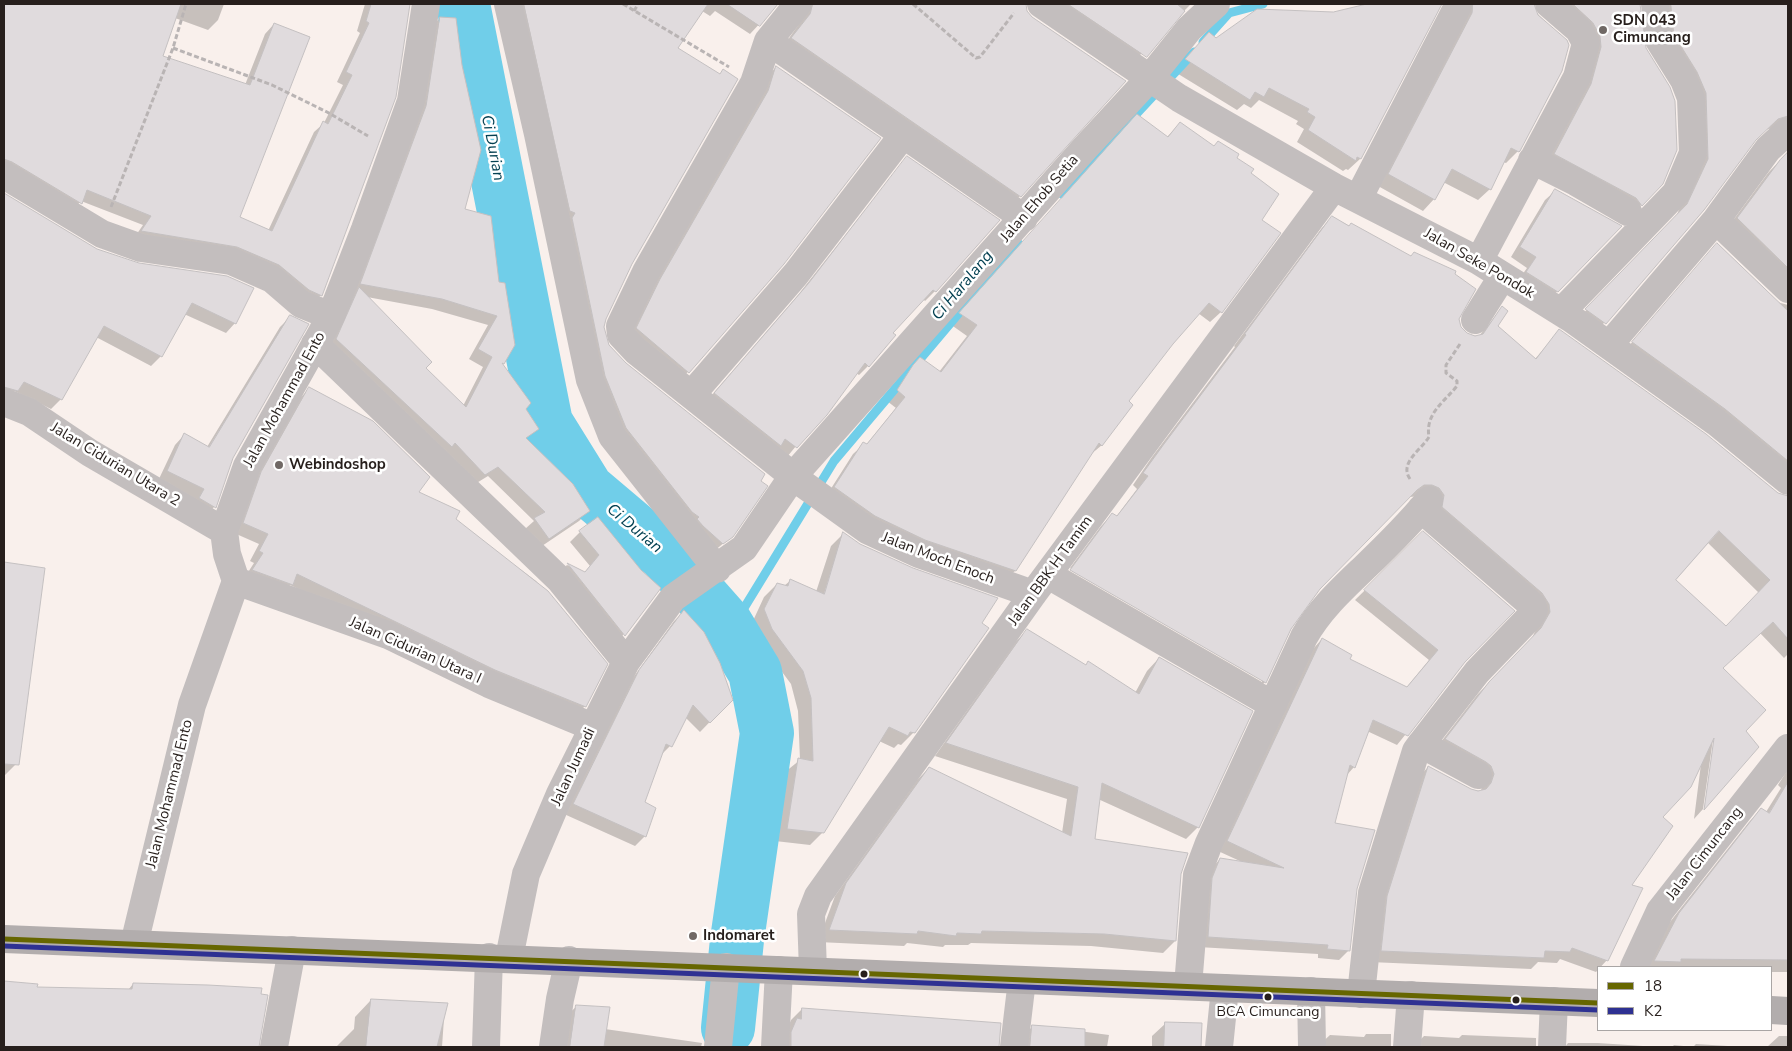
<!DOCTYPE html>
<html>
<head>
<meta charset="utf-8">
<style>
  body { margin:0 }
  #map { position:relative; width:1792px; height:1051px; overflow:hidden; background:#f9f0ec; font-family:"Nunito Sans",sans-serif }
  canvas { display:block }
  .frame { position:absolute; inset:0; border:5px solid #271f1c; pointer-events:none }
  .legend { position:absolute; left:1597px; top:966px; width:175px; height:65px; box-sizing:border-box; background:#fff; border:1px solid #a9a5a4; margin:0; padding:6px 9px; list-style:none; font-size:15px; color:#271f1c }
  .legend li { display:flex; align-items:center; gap:10px; height:25px }
  .legend b { width:25px; border:1px solid #a9a5a4 }
</style>
</head>
<body>
<div id="map">
<canvas width="1792" height="1051"></canvas>
<div class="frame"></div>
<ul class="legend">
<li><b style="height:6px;background:#660"></b>18</li>
<li><b style="height:6px;background:#2e3192"></b>K2</li>
</ul>
</div>
<script>
const ctx = document.querySelector('canvas').getContext('2d');
ctx.lineJoin = 'round';
function fillPath(path, color) { ctx.fillStyle = color; ctx.fill(path, 'evenodd'); }
function trace(path, color, width, dash) { ctx.strokeStyle = color; ctx.lineWidth = width; ctx.lineCap = dash ? 'butt' : 'round'; ctx.setLineDash(dash || []); ctx.stroke(path); }
function label(font, color, halo, rows, align = 'center') {
  ctx.font = font + ' "Nunito Sans",sans-serif'; ctx.lineWidth = 5; ctx.setLineDash([]); ctx.textBaseline = 'middle'; ctx.strokeStyle = halo; ctx.fillStyle = color; for (const [text, x, y, turn = 0] of rows) {
    ctx.save(); ctx.translate(x, y); ctx.rotate((+turn || 0) * Math.PI / 180); ctx.textAlign = isNaN(turn) ? turn : align; if (halo) ctx.strokeText(text, 0, 0); ctx.fillText(text, 0, 0); ctx.restore();
  }
}
const shadow = new Path2D(`
  M4,4H224L218,20L208,30L175,18L161,57L245,85L265,34L274,24L239,218L268,231L314,132L324,123L343,85L337,82L360,33L357,31L365,4H409L395,97L321,295L311,305L269,274L132,241L143,225L81,201L71,212L4,172Z
  M511,4H778L750,34L715,11L710,16L702,11L676,48L631,264L605,319L603,328L608,346L732,536L713,552L617,438Z
  M800,4H1024L1020,196L1010,205L782,48L804,17Z
  M1045,4H1191L1132,63Z
  M1372,4H1440L1360,159L1348,170L1346,169L1343,171L1297,142L1304,129L1296,124L1298,121L1259,100L1251,108L1244,104L1237,110L1175,72L1186,61L1257,11L1277,25Z
  M1454,4H1533V9L1568,45L1519,150L1506,163L1503,162L1490,189L1478,200L1443,182L1434,199L1423,211L1378,186Z
  M1545,4H1639L1662,184L1630,216L1543,165L1590,59Z
  M1653,4H1788V116L1777,127L1765,130L1754,140L1594,335L1575,322L1676,217L1697,165Z
  M440,18L463,210L490,217L502,365L524,409L538,428L525,440L589,511L579,521L539,548L525,529L534,521L488,476L475,484L327,349L430,28ZM367,297L432,309L488,325L469,359L483,367L463,406L424,368Z
  M776,67L783,263L679,382L627,339L650,290L767,77Z
  M1180,123L1213,147L1235,158L1249,174L1260,220L1221,312L1210,322L1198,313L1172,343L1127,402L1102,445L1090,455L1015,571L1004,581L825,498L853,454L864,444L866,445L896,408L887,401L902,377L920,358L939,372L967,336L950,324L1127,127L1167,137Z
  M1788,152V291L1726,230L1768,173Z
  M907,157L998,220L935,291L925,301L923,299L891,333L868,366L859,375L856,373L787,457L705,403L798,295Z
  M1555,191L1620,226L1548,301L1517,282L1527,268L1511,257L1545,200Z
  M4,194L94,249L235,323L226,333L184,314L161,356L151,366L96,337L61,399L51,409L14,391L4,398Z
  M1332,217L1411,257L1454,275L1460,327L1466,335L1479,336L1502,308L1496,326L1535,359L1559,331L1777,494L1788,497V654L1784,658L1760,633L1722,668L1716,732H1714L1703,809L1694,819L1701,764L1661,817L1630,886L1607,960L1596,972L1560,959L1557,963L1538,962L1531,969L1370,962L1376,909L1417,779L1428,767L1471,790L1481,791L1482,786L1434,751L1477,695L1532,638L1539,623L1419,496L1410,497L1405,500L1312,597L1290,628L1265,682L1253,694L1060,582L1068,570L1262,682V679L1070,568L1101,526L1112,515L1116,517L1137,489L1133,485L1152,457L1235,347L1234,346L1321,229ZM1707,542L1759,593L1726,627L1674,580Z
  M1717,244L1777,302L1788,305V483L1621,355Z
  M290,317L232,458L214,507L205,517L158,481L175,445L184,435L207,447L280,327Z
  M309,389L417,492L519,570L520,569L536,581L606,664L585,706L575,716L485,679L290,585L282,594L243,580L254,563L250,561L259,544L234,533L252,484L299,399Z
  M580,532L640,571L659,589L615,645L558,574L567,565L584,573L590,566L570,542Z
  M1423,533L1464,662L1397,745L1367,731L1354,767L1346,776L1334,824L1356,888L1349,950L1339,960L1318,958V954L1198,947L1211,869L1220,859L1242,862L1218,851L1313,649L1322,639L1348,660L1406,688L1429,660L1355,600Z
  M843,534L914,732L901,745L898,744L894,748L879,741L823,832L810,845L775,841L785,772L800,760L798,711L791,684L760,642L752,623L764,597L777,584L784,586L791,580L816,592L831,546Z
  M4,563L44,569L18,762L4,776Z
  M684,612L731,700L700,732L685,717L670,746L660,756L643,802L645,836L635,846L564,814L630,682L674,621Z
  M1028,630L1085,666L1135,693L1147,671L1159,658L1198,827L1186,839L1098,799L1094,840L1180,873L1175,941L1163,953L1091,946L971,943L968,945H945L943,947L907,943L904,946L818,942L835,896L917,780L929,768L1062,833L1067,799L935,756L1015,642Z
  M1788,769V972H1771V967H1646L1666,927L1749,822L1761,809L1766,812L1781,788L1778,785Z
  M4,982L36,985V988L128,990L133,984L257,1044L258,1047H4Z
  M371,1000L445,1004L442,1047H336L354,1029L355,1017Z
  M577,1006L605,1029L702,1043L701,1047H561L565,1017Z
  M802,1009L1000,1024L999,1047H780L791,1020Z
  M1166,1023L1201,1025L1199,1047H1152V1036Z
  M1034,1025L1109,1035L1107,1047H1020L1023,1036Z
  M1366,1034H1391V1047H1317L1330,1035L1364,1037Z
  M1462,1035L1536,1038V1047H1413L1424,1036L1459,1038Z
  M1779,1036H1788V1047H1767Z
  M1568,1043H1598L1658,1047H1565Z
  M1696,1044L1744,1047H1672L1674,1045L1693,1047Z`);
const stream = new Path2D(`
  M1203,42L1229,13L1263,4
  M1062,194L1194,52
  M730,631L834,461L1018,243`);
const river = new Path2D(`
  M463,4L546,423L587,489L665,555L726,624L755,672L767,733L737,940L728,1028`);
const building = new Path2D(`
  M4,4H181L163,56L250,85L274,23L310,37L240,217L272,231L323,121L328,124L352,75L346,72L369,23L366,21L371,4H410L396,97L322,296L309,290L279,265L237,247L141,231L151,216L87,190L82,204L12,162L4,159Z
  M524,4H708L678,48L720,74L723,69L738,79L632,264L606,319L604,327L609,345L626,363L765,474L761,481L768,486L733,537L723,544L703,526L697,519L699,517L692,512L626,428L605,376L572,218L575,213L570,211Z
  M727,4H778L760,26Z
  M813,4H1026L1027,11L1032,17L1126,81L1021,197L791,38L810,14Z
  M1068,4H1177L1185,11L1147,57Z
  M1367,4H1442L1361,159L1357,157L1356,161L1308,130L1315,117L1307,112L1309,109L1269,88L1264,97L1255,92L1250,100L1185,59L1209,32L1216,38L1257,9L1333,12Z
  M1473,4H1534L1538,15L1567,40L1569,45L1562,71L1520,151L1519,152L1511,148L1491,190L1452,169L1435,200L1388,174L1472,13Z
  M1573,4H1640L1646,48L1670,87L1675,101L1677,150L1663,184L1642,206L1636,198L1554,154L1591,84L1601,47L1600,36L1593,23Z
  M1671,4H1788V116L1778,119L1756,140L1704,210L1606,324L1585,309L1687,204L1708,159L1706,93L1697,72L1674,35Z
  M440,17L456,18L462,65L481,150L465,209L491,216L499,282L505,283L515,345L504,364L502,363L531,403L526,409L539,429L526,438L573,484L590,511L549,539L534,518L545,512L498,467L485,475L455,443L452,447L336,339L359,287L432,362L426,368L466,407L492,357L478,349L497,316L442,299L360,284L426,106Z
  M776,66L881,138L784,264L689,373L636,328L660,279L768,91Z
  M1137,114L1168,137L1180,122L1214,146L1218,141L1239,154L1237,158L1254,169L1251,173L1279,194L1262,220L1281,233L1222,313L1209,303L1173,344L1129,401L1133,405L1102,446L1099,443L1016,571L925,540L875,516L834,487L863,442L867,444L905,397L897,390L913,365L920,357L941,372L977,325L959,313Z
  M1788,152V268L1737,218L1780,160Z
  M907,156L1000,220L936,292L933,290L893,333L896,335L869,367L865,363L827,415L797,448L785,439L781,446L714,393L808,284Z
  M1555,189L1622,226L1558,292L1526,272L1536,257L1520,247Z
  M4,193L97,249L139,263L227,276L254,288L236,324L192,303L162,357L104,326L62,400L24,382L18,391L4,387Z
  M1332,216L1349,226L1351,223L1411,256L1414,252L1456,271L1455,274L1476,289L1459,319L1461,327L1467,333L1475,336L1483,334L1502,306L1508,311L1498,326L1536,359L1559,329L1706,434L1778,493L1788,496V639L1773,622L1723,668L1766,710L1746,731L1759,747L1704,810L1714,738L1691,787L1663,817L1673,826L1632,885L1643,888L1608,961L1572,948L1570,952L1545,951L1544,958L1381,951L1387,896L1428,766L1471,789L1478,791L1486,789L1491,783L1494,774L1491,766L1486,762L1445,739L1489,682L1541,628L1550,612L1549,604L1542,593L1442,507L1444,495L1439,488L1432,485H1424L1417,490L1320,589L1291,629L1266,683L1070,570L1112,513L1117,516L1148,476L1143,473L1164,444L1246,335L1245,334ZM1719,531L1770,580L1726,626L1676,580Z
  M1717,243L1788,311V461L1725,409L1632,342Z
  M290,315L309,324L233,458L216,508L199,498L204,489L167,471L184,433L209,447Z
  M309,387L373,421L430,477L419,492L460,511L456,519L548,591L608,664L586,707L495,670L297,574L293,585L252,570L263,553L259,551L268,534L243,523L261,472Z
  M598,517L641,570L661,588L625,636L567,563L585,572L599,555L579,531Z
  M1423,531L1515,611L1465,662L1408,736L1373,720L1355,768L1350,765L1335,823L1375,830L1357,889L1350,951L1327,949L1328,945L1208,937L1212,878L1220,858L1284,868L1227,841L1322,638L1352,655L1350,659L1407,687L1438,650L1364,590Z
  M843,532L860,544L913,568L998,598L982,623L989,628L915,733L910,732L908,736L889,727L824,833L787,829L798,758L813,761L811,698L803,671L772,629L764,609L777,583L788,586L790,579L824,594Z
  M4,562L45,568L19,765L4,764Z
  M684,610L704,632L720,663L733,700L710,723L693,705L672,747L666,744L645,802L656,808L646,837L573,804L639,670Z
  M1027,629L1086,665L1088,661L1139,694L1159,657L1253,711L1199,828L1102,783L1095,839L1188,853L1181,874L1176,941L1104,934L982,931L981,934L957,933L956,936L918,931L917,934L829,930L846,883L929,767L1071,836L1078,787L946,743Z
  M1788,782V960L1681,959V962L1654,961L1679,913L1761,808L1769,813Z
  M4,981L38,984L37,987L132,989L133,983L208,985L262,988L261,994L268,995L259,1047H4Z
  M371,999L448,1003L437,1047H366Z
  M576,1005L610,1007L604,1047H570Z
  M802,1008L1001,1023L999,1047H791V1032L797,1018L801,1019Z
  M1165,1022L1202,1023L1201,1047H1164Z
  M1032,1025L1085,1029V1047H1030Z`);
const path = new Path2D(`
  M623,4L729,67
  M913,4L976,58L980,57L1014,13
  M634,11L638,4
  M173,48L272,85L327,112L368,136
  M111,207L173,48L186,4
  M1410,479C1399,463 1420,451 1429,437C1425,414 1443,403 1457,386V381L1446,373V365L1460,344`);
const minor = new Path2D(`
  M508,4L538,134L590,380L612,436L717,569
  M798,4L768,41L754,83L646,272L620,326L621,335L636,351L803,484L867,530L919,554L1033,594
  M1041,4L1179,98L1334,187L1479,261L1572,319L1716,422L1788,481
  M768,41L1024,218
  M1788,131L1768,149L1716,220L1788,289
  M1532,160L1576,182L1628,212
  M4,175L102,234L141,248L231,261L272,279L301,304L331,316
  M1358,199L1458,6
  M1479,261L1577,77L1586,43L1579,30L1549,4
  M1561,312L1676,193L1693,153L1691,98L1684,80L1659,40L1655,4
  M1475,320L1502,277
  M315,344L560,580L626,662
  M1609,345L1716,220
  M692,394L796,274L903,135
  M4,402L29,412L90,453L224,531
  M1421,509L1532,605L1534,610L1530,617L1477,672L1421,744
  M1048,575L1273,705
  M236,581L388,635L489,684L593,727
  M134,944L192,705L236,581L227,554L224,531L247,466L331,316L365,229L411,101L426,4
  M509,958L526,874L560,794L626,662L673,598L744,548L793,476L1084,149L1149,79L1189,29L1216,4
  M1634,967L1660,911L1788,748
  M813,971L811,914L818,896L1033,594L1334,187
  M1188,986L1197,875L1209,843L1304,637C1320,609 1342,589 1365,567C1387,546 1409,524 1429,500
  M1311,991L1312,1047
  M1361,994L1372,893L1416,751L1421,744L1478,775
  M274,1047L292,950
  M486,1047L489,957
  M553,1047L560,999L569,960
  M718,1047L726,967
  M775,1047L779,970
  M1014,1047L1022,980
  M1219,1047L1225,988
  M1407,1047L1411,995
  M1552,1047L1554,1001`);
const major = new Path2D(`
  M4,939L1598,1003
  M1771,1010L1788,1011`);
const bus1 = new Path2D(`
  M4,939L1598,1003`);
const bus2 = new Path2D(`
  M4,946L1598,1010`);
const markers = [
  [1603,30,5,"#706865"],
  [279,465,5,"#706865"],
  [693,936,5,"#706865"],
  [864,974,4.5,"#271f1c"],
  [1268,997,4.5,"#271f1c"],
  [1516,1000,4.5,"#271f1c"]
];
const busNames = [
  ["BCA Cimuncang",1268,1013]
];
const poiNames = [
  ["SDN 043",1613,21],
  ["Cimuncang",1613,38],
  ["Webindoshop",289,465],
  ["Indomaret",703,936]
];
const streetNames = [
  ["Jalan Ehob Setia",1040,199,-49],
  ["Jalan Seke Pondok",1479,264,30],
  ["Jalan Mohammad Ento",285,400,-61],
  ["Jalan Cidurian Utara 2",115,465,31],
  ["Jalan Moch Enoch",938,559,21],
  ["Jalan BBK H Tamim",1051,571,-54],
  ["Jalan Cidurian Utara I",415,651,24],
  ["Jalan Jumadi",574,767,-65],
  ["Jalan Mohammad Ento",170,794,-76],
  ["Jalan Cimuncang",1705,854,-52]
];
const waterNames = [
  ["Ci Durian",492,148,79],
  ["Ci Haralang",963,286,-50],
  ["Ci Durian",634,529,40]
];
fillPath(shadow, '#0003');
trace(stream, '#70cee9', 9);
trace(river, '#70cee9', 54);
fillPath(building, '#e0dbdd');
trace(building, '#c4c0c1', 1);
trace(path, '#b9b4b4', 3, [5, 2.5]);
trace(minor, '#c3bebe', 28);
trace(major, '#b2adad', 28);
trace(bus1, '#660', 5);
trace(bus2, '#2e3192', 5);
for (const [x, y, r, color] of markers) { const dot = new Path2D(); dot.arc(x, y, r, 0, 2 * Math.PI); ctx.fillStyle = color; ctx.fill(dot); trace(dot, '#fff', 2); }
label('14px', '#271f1c', '#fff', busNames);
label('bold 15px', '#271f1c', '#fff', poiNames, 'left');
label('15px', '#271f1c', '#fff', streetNames);
label('italic 16px', '#044152', '#fff', waterNames);
</script>
</body>
</html>
